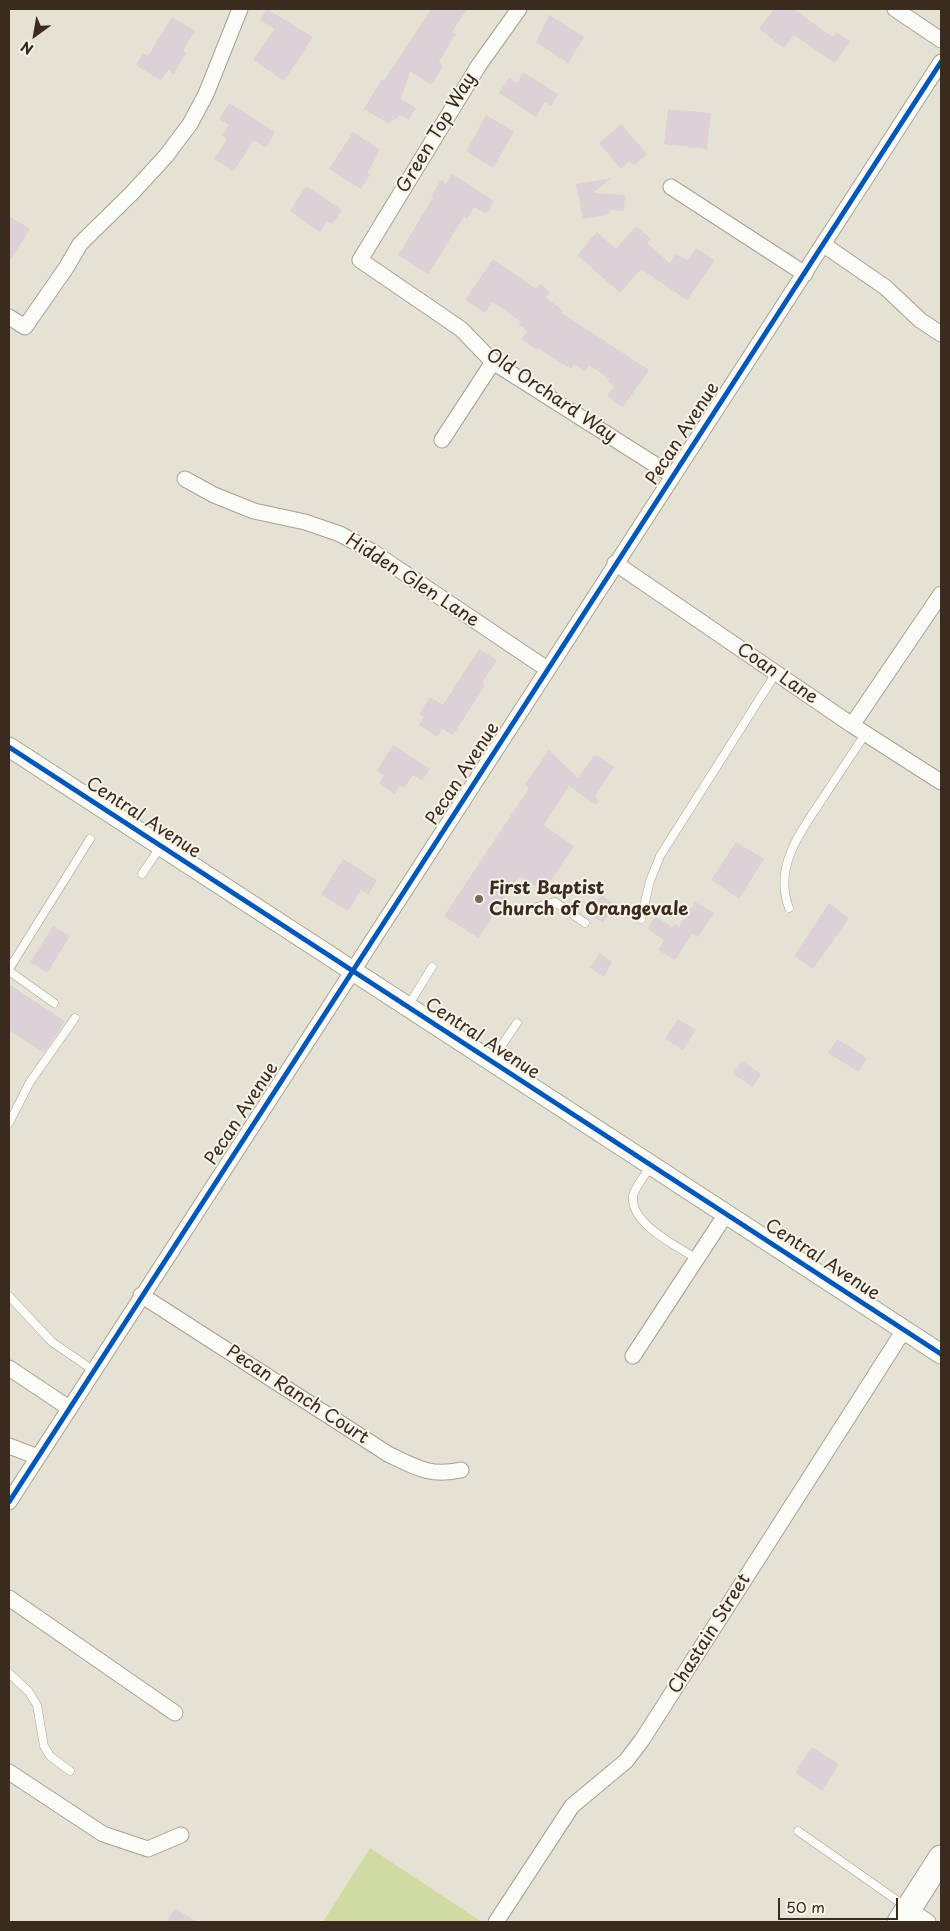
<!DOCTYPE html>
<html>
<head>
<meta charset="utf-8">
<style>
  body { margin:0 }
  #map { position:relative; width:950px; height:1931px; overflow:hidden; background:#e6e2d3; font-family:"Playpen Sans",sans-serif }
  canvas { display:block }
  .frame { position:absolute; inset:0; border:10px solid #3b2a1e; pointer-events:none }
  .north { position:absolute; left:10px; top:10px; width:50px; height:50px; -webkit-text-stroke:4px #f7f3e8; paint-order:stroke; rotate:212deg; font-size:14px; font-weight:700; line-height:20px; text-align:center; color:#3b2a1e }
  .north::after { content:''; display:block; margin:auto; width:18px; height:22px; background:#3b2a1e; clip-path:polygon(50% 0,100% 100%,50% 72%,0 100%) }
  .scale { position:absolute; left:778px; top:1898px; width:120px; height:22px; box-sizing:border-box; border:2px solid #3b2a1e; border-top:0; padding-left:6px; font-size:15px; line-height:18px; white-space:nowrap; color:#3b2a1e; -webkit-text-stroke:4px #f7f3e8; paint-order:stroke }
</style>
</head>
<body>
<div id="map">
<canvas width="950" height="1931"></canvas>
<div class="frame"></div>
<div class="north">N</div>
<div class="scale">50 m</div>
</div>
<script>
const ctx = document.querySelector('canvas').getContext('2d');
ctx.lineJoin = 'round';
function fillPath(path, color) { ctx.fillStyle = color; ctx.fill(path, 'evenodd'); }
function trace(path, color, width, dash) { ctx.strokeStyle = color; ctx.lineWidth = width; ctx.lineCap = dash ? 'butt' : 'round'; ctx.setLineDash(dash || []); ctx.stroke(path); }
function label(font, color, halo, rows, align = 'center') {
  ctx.font = font + ' "Playpen Sans",sans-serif'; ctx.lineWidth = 4; ctx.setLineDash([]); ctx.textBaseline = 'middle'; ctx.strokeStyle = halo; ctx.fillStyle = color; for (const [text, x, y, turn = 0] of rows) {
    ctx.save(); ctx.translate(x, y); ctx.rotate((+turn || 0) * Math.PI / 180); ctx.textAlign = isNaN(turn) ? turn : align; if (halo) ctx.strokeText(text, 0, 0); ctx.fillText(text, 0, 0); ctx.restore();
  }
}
const green = new Path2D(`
  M370,1848L482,1922H323Z`);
const building = new Path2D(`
  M267,9L313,37L284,81L253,60L274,29L260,20Z
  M431,9H467L452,32L456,34L439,61L443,67L431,85L410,71L401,99L416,108L409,120L401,115L396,119L392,120L389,124L364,109L382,79L384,81Z
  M774,9H793L833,37L836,32L850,41L835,63L794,35L784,48L759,29Z
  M549,15L584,37L568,63L536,42Z
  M172,17L195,31L183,51L186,53L174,74L168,70L161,81L136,65L143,53L148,56Z
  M523,72L558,94L551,106L545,102L536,117L499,93L509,78L517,83Z
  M229,103L275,132L266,148L254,140L234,171L214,159L227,139L222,136L229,125L219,119Z
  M668,109L711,113L707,149L664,144Z
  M486,115L514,132L493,168L466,151Z
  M621,124L647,154L634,166L630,161L621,169L599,143Z
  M353,132L380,150L368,172L370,175L361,189L329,169Z
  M452,174L494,201L486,214L474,207L467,219L464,217L428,274L398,255L433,198L431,196L441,180L446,184Z
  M611,178L593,193L625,195L624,211L610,210L607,215L583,219L576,184Z
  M306,186L342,210L332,224L327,221L320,232L290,211Z
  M9,216L30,229L9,262Z
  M636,226L651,239L647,243L670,263L675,254L688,260L696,248L715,260L687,300L641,269L620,293L577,255L597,232L616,249Z
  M493,259L536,289L540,284L550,292L546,298L564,311L562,313L649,370L623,407L607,396L614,386L608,382L610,379L589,365L585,372L574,364L571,369L538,348L537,350L521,339L527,331L519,325L521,322L497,305L492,302L485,313L465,300Z
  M479,649L497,660L483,681L484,687L453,735L442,729L437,737L419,725L424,717L419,714L430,697L443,705Z
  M393,745L430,769L422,781L413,775L404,788L400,785L395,794L379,783L384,776L377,770Z
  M549,750L578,778L595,754L614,767L595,796L599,801L596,805L569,786L544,825L574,846L547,886L539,881L535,886L519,876L478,938L444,916L529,788L525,785Z
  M736,842L764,859L739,899L711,880Z
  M343,859L377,880L368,895L361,890L348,911L321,894Z
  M601,895L615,904L603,923L589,914Z
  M695,902L714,913L698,937L692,934L675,960L658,950L664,940L647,929L655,916L672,927L675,924L679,927Z
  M829,903L849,918L813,969L794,956Z
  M53,926L70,936L47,973L30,962Z
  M600,953L612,962L604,977L590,968Z
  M9,984L65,1021L44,1053L9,1030Z
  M678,1019L696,1030L683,1050L665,1039Z
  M837,1039L867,1058L859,1072L828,1053Z
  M742,1061L761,1074L753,1087L733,1074Z
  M812,1747L839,1764L822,1791L795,1773Z
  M175,1908L197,1922H166Z`);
const service = new Path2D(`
  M142,874L161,846
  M533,908L555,902L585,923
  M789,908C773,867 801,831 823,798C837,777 851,755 866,733
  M641,919L650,881L660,856L776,673
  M9,969L90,839
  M9,971L54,1003
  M408,1006L432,967
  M491,1061L517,1023
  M9,1123L30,1082L75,1018
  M651,1166C645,1175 635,1187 633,1196C630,1224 677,1246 697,1259
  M9,1296L52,1342L93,1370
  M9,1673L29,1692L37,1705L44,1746L50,1756L70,1771
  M798,1831L905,1906`);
const minor = new Path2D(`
  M519,9L479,65L360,260L461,329L493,362L673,476
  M895,9L941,40
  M671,187L805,274
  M824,245L885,287L920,320L941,334
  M9,317L25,327L66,268L80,244L132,193L166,156L190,124L206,94L240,9
  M442,440L493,362
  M185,479L214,495L254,511L305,522L340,534L373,552L547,669
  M615,563L852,725L941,782
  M852,725L941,594
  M141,1295L388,1454C415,1467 430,1477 461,1470
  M633,1356L726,1214
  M9,1368L69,1408
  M9,1446L38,1457
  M9,1502L941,62
  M9,1598L175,1713
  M9,1772L103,1834L148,1849L181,1835
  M909,1909L928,1922
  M496,1922L572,1806L626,1761L642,1740L904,1330`);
const tertiary = new Path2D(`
  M9,747L941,1354`);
const primary = new Path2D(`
  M900,1922L941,1858`);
const cycleway = new Path2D(`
  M9,747L941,1354
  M9,1502L941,62`);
const markers = [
  [479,899,5,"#776a5d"]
];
const streetNames = [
  ["Green Top Way",437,133,-59],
  ["Old Orchard Way",551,396,34],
  ["Pecan Avenue",683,434,-57],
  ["Hidden Glen Lane",412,581,33],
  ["Coan Lane",777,674,34],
  ["Pecan Avenue",463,774,-57],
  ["Central Avenue",143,818,33],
  ["Central Avenue",482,1039,33],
  ["Pecan Avenue",242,1114,-57],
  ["Central Avenue",822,1260,33],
  ["Pecan Ranch Court",297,1395,33],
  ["Chastain Street",710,1634,-58]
];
const poiNames = [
  ["First Baptist",489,889],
  ["Church of Orangevale",489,910]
];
fillPath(green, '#d0dba3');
fillPath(building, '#dcd1d6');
trace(service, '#a5a196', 9);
trace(minor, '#a5a196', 17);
trace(tertiary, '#a5a196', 21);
trace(primary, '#a5a196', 27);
trace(service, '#fbfbf8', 8);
trace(minor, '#fbfbf8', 15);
trace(tertiary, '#fbfbf8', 19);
trace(primary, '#fbfbf8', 25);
trace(cycleway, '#0057b8', 5);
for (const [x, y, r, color] of markers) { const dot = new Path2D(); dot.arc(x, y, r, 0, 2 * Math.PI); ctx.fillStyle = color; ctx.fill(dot); trace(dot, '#f7f3e8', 2); }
label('18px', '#3b2a1e', '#f7f3e8', streetNames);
label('bold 18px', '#3b2a1e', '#f7f3e8', poiNames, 'left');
</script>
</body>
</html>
